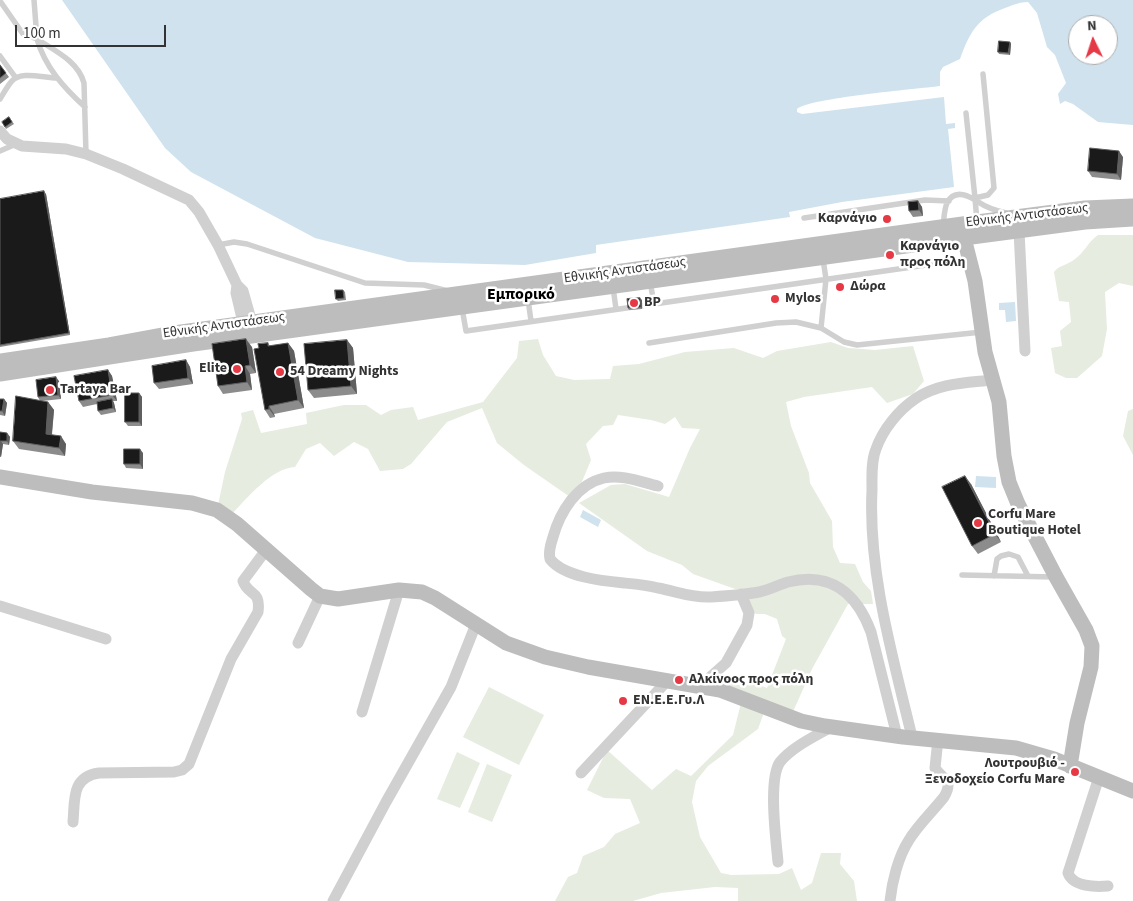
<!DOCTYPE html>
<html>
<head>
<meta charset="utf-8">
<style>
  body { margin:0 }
  #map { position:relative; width:1133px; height:901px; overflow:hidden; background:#fff; font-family:"Source Sans 3",sans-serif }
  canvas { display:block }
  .north { position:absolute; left:1068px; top:15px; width:50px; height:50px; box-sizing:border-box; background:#fff; border:1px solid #adadad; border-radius:50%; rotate:356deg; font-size:14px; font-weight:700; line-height:20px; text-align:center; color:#333 }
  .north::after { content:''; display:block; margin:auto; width:18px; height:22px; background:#e63946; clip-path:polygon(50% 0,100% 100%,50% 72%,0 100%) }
  .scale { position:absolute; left:15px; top:25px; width:151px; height:22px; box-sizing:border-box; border:2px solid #333; border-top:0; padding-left:6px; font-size:15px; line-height:18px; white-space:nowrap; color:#333; -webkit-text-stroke:4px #fff; paint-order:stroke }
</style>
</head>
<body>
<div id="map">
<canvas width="1133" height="901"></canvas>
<div class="north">N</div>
<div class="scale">100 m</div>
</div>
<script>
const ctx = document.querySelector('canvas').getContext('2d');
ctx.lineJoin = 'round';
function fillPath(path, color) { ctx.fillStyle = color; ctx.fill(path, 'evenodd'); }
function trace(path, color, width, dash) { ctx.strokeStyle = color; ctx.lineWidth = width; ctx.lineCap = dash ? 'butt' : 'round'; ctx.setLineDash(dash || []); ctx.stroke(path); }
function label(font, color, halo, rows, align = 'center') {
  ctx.font = font + ' "Source Sans 3",sans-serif'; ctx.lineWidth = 5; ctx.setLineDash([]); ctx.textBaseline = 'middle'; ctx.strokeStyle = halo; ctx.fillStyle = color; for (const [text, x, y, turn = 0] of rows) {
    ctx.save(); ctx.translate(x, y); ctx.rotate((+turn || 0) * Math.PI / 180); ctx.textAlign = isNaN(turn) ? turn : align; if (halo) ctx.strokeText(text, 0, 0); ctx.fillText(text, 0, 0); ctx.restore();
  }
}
const green = new Path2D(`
  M1098,235H1133V286L1119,283L1105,292L1107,329L1102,356L1077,378H1066L1055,373L1051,348L1062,346L1060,331L1071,322L1069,302L1059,301L1054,272C1059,265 1068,265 1075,259C1084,253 1088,242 1098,235Z
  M538,339L543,355L556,376L574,380L610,379L613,366L639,364L685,352L734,348L763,358L777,351L831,342L848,348L875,350L913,346L924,381L913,394L887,403L872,387L804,397L786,402L791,426L809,473L810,483L832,521L833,547L840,563L855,564L863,582L871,591L873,604H848L812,669L792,714L767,704L758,729L708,766L696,781L692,802L700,837L721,873L731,875L779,874L792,868L801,890L812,883L821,853H841L840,864L854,881L857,901H738V888L715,887L661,893L633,901H555L568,877L577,873L583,856L604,847L615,834L640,823L630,799L604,798L587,790L607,750L652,790L676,769L691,776L733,735L743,695L707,683L712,678L717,679L739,678L738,685L756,684L767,688L786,639L782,636L777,619L765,614H756L740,602L738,590L693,574L682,565L647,551L579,503L611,485L625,484L669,497L690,448L700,429L682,428L675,417L665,424L651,420L618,415L613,425L603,426L586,444L591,460L581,484L570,497L524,465L497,443L482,408L447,422L411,464L403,469L380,471L368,449L354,442L334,456L320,443L306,449L295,467C272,468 247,498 232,514L217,510L225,472L242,419L241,413L253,410L261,433L307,424L306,413L344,405H366L381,415L391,410L413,407L418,420L483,402L517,358L519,341Z
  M1133,409V455L1123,436L1128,411Z
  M489,687L544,715L519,765L463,737Z
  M457,752L480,763L460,808L437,799Z
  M487,764L512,775L492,822L468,812Z`);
const water = new Path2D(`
  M62,0H1133V125L1098,122L1073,104L1065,101L1060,104L1058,94L1066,83L1055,55L1047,47L1037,13L1028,2C1020,2 1013,5 1005,8C977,18 970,32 960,59L943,67L940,72V86C917,89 809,98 797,109V112L802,114L944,97L946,124L955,123V128L948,129L954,187L842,202L789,212L790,217L596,245V253L525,265L408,262L315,238L191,172L165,148ZM1078,25H1108V55H1078Z
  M1015,302L1016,321L1006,322L1005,310H999V303Z
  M976,476L996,477V488L975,487Z
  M583,510L601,520L598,527L580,517Z`);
const lane = new Path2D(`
  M34,0L37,39C55,51 78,61 84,83L86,154
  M0,1L23,34L37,39C45,67 64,88 85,107
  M0,56L16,78
  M0,99C3,94 7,87 11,82C20,70 43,78 57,78
  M966,113L975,198
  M0,151L16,144
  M804,218L925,200L949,201
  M977,222L975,198L988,195L994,188L983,74
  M943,226C944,219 944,210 947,203C955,187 971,197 980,203C987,208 998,211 1006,213
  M218,245L234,242L247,244L365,283L424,285L448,291
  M650,281L654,304
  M613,287L616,309
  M528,299L531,321
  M462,308L466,331L968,259
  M821,328L826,279L823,259
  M649,343L776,323L796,322L821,328L844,342L857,345L982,332
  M962,575L1054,577
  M994,576L997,559L1001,556L1009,554L1018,557L1028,576`);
const street = new Path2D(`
  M0,131L7,139L22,146L66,149L86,154L123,169L189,200L199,212L218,245L237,285L243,291L254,330
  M1019,231L1025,351
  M237,285L236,293L245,331
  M658,486C641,482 622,474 604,478C577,484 560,512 553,537C551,544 548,551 550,559C564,577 603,581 624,583C635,584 647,585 658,588C675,591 692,598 710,597C726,596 743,595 759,592C769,590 778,585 788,582C831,571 857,594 871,632L897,736
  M0,606L106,639
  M298,643L320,596
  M700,686L726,663L747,625L749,613L741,594
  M362,712L399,590
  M912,737C893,657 868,573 872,490C872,477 871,461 876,449C883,429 899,410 915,399C938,383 966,383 992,380
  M581,773L668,680
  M1099,777L1068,873C1073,887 1096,887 1108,886
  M73,822C75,800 71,777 99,773L174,772L182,770L189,764L231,659L258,612C261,589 248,596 243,581L266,550
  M778,862C776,840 768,779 780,762C792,747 814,737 831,727
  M333,901L386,802L451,687L476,624
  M890,901C892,882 898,857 909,840C918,825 933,811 944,797C954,780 943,780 935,768L938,739`);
const secondary = new Path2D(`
  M968,229L964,238L975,281L985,352L999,402L1004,456L1009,482L1018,504L1056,577L1086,630L1092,646L1091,667L1077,723L1070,766
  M0,361L109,345L174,333L977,222L1085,208L1133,206
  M0,374L193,344L964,238L1085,222L1133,219
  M0,477L92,492L192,503L217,510L237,524L311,589L320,596L338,599L399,590L422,592L435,598L506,643L545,657L588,667L720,690L801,721L825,726L903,737L1016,748L1054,759L1133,791`);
const wall = new Path2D(`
  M1010,42L1011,44L1010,55L999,54L998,52Z
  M0,65L9,77L0,84Z
  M9,117L14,124L6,129L2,122Z
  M1123,157L1121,180L1092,177L1088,171Z
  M46,194L70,335L0,347V199Z
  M918,201L922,207L923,216L913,217L909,211Z
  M343,290L345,292L346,300L338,301L336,299Z
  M642,300V309L629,310L628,308Z
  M347,340L353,348L357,394L314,398L308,390Z
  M268,343L270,346L288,343L294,351L304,408L274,414L275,417L270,418L265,410L259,348Z
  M252,347L256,373L250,374L252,390L223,394L218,386Z
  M186,360L190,367L193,384L159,389L154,383Z
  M108,370L112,376L117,401H113L114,403L116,412L101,415L98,411L97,404L83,407L79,401Z
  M59,381L61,399L42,401L48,402L54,410L52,435L66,444L65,456L19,449L13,441L40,401L38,397Z
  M139,393L142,397V426H128L125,422Z
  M0,399H4L7,403L5,416L0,415Z
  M0,432L7,433L10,437L9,445L3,444L1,457H0Z
  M143,453V469L126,468L124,464Z
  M971,484L1001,542L978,554L972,546Z`);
const shadedWall = new Path2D(`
  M1010,42L1011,44L1010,55L1008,53Z
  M1119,151L1123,157L1121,180L1117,174Z
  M44,191L46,194L70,335L69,333Z
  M918,201L922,207L923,216L919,210Z
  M640,298L642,300V309L641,307Z
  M246,339L252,347L256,373L250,365Z
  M347,340L353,348L357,394L351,386Z
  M288,343L294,351L304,408L298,400Z
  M186,360L190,367L193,384L188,378Z
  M245,366L250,374L252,390L247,382Z
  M108,370L112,376L117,401L112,395Z
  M56,377L59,381L61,399L58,395Z
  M139,393L142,397V426L139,422Z
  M4,399L7,403L5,416L2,411Z
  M112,399L114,403L116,412L113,408Z
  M48,402L54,410L51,442L46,434Z
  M269,406L274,414L275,417L269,409Z
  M7,433L10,437L9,445L7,441Z
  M61,436L66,444L65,456L59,448Z
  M0,440L3,444L1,457L0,455Z
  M140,449L143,453V469L140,464Z
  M965,476L971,484L1001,542L995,534Z`);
const building = new Path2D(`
  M999,41L1010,42L1008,53L998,52Z
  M0,65L6,73L0,78Z
  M9,117L12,122L5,127L2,122Z
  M1090,148L1119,151L1117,174L1088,171Z
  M44,191L69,333L0,345V199Z
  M918,201L919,210L909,211L908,202Z
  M335,290H343L344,298L336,299Z
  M640,298L641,307L628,308L627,299Z
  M246,339L250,365L245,366L247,382L218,386L212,344Z
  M347,340L351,386L308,390L304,344Z
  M268,343V346L288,343L298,400L269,406V409L265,410L254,349L259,348L258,344Z
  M186,360L188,378L154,383L152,366Z
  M108,370L112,395L79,401L74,376Z
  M56,377L58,395L38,397L36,380Z
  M125,393H139V422H125Z
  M16,396L48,402L46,434L61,436L59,448L13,441Z
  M0,399H4L2,411H0Z
  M112,399L113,408L98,411L97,402Z
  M0,432L7,433V441H0Z
  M124,449H140V464H124Z
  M965,476L995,534L972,546L942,487Z`);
const markers = [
  [887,219,5,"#e63946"],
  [890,255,5,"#e63946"],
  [840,287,5,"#e63946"],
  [775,299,5,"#e63946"],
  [634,303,5,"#e63946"],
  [237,369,5,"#e63946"],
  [280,372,5,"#e63946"],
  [50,390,5,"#e63946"],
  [978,523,5,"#e63946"],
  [679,680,5,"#e63946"],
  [623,701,5,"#e63946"],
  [1075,772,5,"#e63946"]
];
const streetNames = [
  ["Εθνικής Αντιστάσεως",1027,216,-7],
  ["Εθνικής Αντιστάσεως",625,271,-8],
  ["Εθνικής Αντιστάσεως",224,326,-8]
];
const poiNames = [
  ["Καρνάγιο",877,219,"right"],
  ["Καρνάγιο",900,247],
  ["προς πόλη",900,263],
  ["Δώρα",850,287],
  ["Mylos",785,299],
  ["BP",644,303],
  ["Elite",227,369,"right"],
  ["54 Dreamy Nights",290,372],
  ["Tartaya Bar",60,390],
  ["Corfu Mare",988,515],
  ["Boutique Hotel",988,531],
  ["Αλκίνοος προς πόλη",689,680],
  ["ΕΝ.Ε.Ε.Γυ.Λ",633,701],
  ["Λουτρουβιό -",1065,764,"right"],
  ["Ξενοδοχείο Corfu Mare",1065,780,"right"]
];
const quarterNames = [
  ["Εμπορικό",521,295]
];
fillPath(green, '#e6ecdf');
fillPath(water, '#cfe2ee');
trace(lane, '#d0d0d0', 5.5);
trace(street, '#d0d0d0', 11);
trace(secondary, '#bdbdbd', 15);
fillPath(wall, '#8c8c8c');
fillPath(shadedWall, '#5f5f5f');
fillPath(building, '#1a1a1a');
trace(building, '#5f5f5f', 1);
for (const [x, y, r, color] of markers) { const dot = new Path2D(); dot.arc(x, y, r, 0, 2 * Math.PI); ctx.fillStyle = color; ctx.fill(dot); trace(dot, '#fff', 2); }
label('14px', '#333', '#fff', streetNames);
label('bold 14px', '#333', '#fff', poiNames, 'left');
label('bold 16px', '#000', '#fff', quarterNames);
</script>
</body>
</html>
